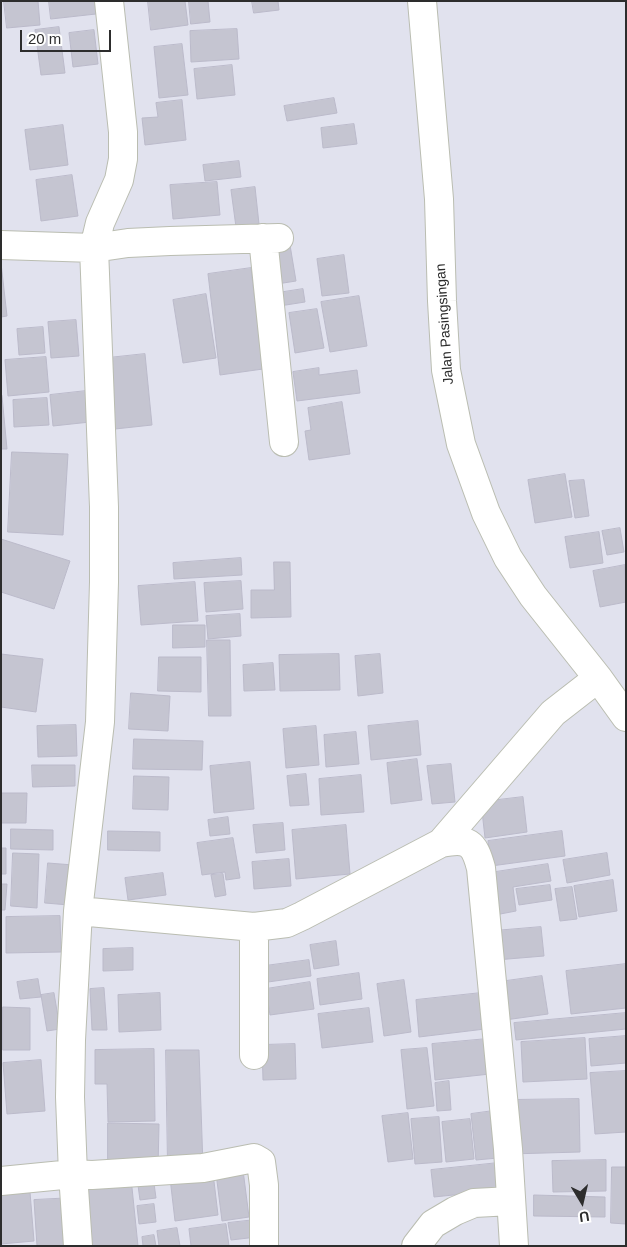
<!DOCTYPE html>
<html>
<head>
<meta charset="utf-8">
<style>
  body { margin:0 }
  #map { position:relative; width:627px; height:1247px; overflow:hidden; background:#e1e2ee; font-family:Helvetica,sans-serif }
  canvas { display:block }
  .frame { position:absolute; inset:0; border:2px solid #2d2d2d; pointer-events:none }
  .north { position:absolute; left:557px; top:1177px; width:50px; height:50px; -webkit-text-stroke:4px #fff; paint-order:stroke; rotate:171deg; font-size:14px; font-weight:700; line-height:20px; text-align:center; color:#2d2d2d }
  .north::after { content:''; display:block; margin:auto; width:18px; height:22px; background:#2d2d2d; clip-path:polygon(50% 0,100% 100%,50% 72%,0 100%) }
  .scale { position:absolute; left:20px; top:30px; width:91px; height:22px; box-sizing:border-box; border:2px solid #2d2d2d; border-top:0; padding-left:6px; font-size:15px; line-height:18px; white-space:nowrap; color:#2d2d2d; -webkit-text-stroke:4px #fff; paint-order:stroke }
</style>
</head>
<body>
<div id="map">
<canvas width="627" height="1247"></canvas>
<div class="frame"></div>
<div class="north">U</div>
<div class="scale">20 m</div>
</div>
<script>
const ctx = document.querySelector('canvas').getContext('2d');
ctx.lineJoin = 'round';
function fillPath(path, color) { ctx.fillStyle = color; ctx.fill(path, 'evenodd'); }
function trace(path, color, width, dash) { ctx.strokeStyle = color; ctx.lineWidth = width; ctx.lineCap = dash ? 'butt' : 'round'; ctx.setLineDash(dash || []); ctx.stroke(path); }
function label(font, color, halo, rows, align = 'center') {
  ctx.font = font + ' Helvetica,sans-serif'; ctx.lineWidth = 4.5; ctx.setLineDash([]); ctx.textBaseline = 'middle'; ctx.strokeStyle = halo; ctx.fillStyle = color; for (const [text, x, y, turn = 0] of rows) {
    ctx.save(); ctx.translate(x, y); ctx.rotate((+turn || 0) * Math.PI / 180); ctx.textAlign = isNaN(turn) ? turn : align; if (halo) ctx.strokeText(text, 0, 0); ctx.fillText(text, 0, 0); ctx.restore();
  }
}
const building = new Path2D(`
  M4,1H38L40,25L7,28Z
  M49,1H95L96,14L51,19Z
  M148,1H185L188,25L151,30Z
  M189,1H208L210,22L191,24Z
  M252,1H278L279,10L254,13Z
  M59,27L65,73L41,75L35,30Z
  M237,29L239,59L191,62L190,31Z
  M94,30L98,64L73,67L69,33Z
  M182,44L188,95L159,98L154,47Z
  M232,65L235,95L197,99L194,69Z
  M334,98L337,113L287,121L284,106Z
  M182,100L186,140L145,145L142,118L158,117L156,103Z
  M354,124L357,144L323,148L321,128Z
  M63,125L68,165L30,170L25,130Z
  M239,161L241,177L205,181L203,165Z
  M72,175L78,216L41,221L36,180Z
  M217,182L220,215L173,219L170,185Z
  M255,187L259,224L236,227L231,190Z
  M290,245L296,281L277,284L271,248Z
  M344,255L349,293L322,296L317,259Z
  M1,263L7,316L1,317Z
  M251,268L263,369L220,375L208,274Z
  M303,289L305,302L273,307L271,294Z
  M206,294L216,358L183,363L173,300Z
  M359,296L367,346L330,352L321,302Z
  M317,309L324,348L295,353L289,313Z
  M76,320L79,356L51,358L48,322Z
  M43,327L45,353L19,355L17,329Z
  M145,354L152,425L115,429L108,358Z
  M46,357L49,392L8,396L5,360Z
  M319,368V375L357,370L360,393L297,401L293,372Z
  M86,391L90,422L53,426L50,395Z
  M2,396L7,449H1V397Z
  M47,398L49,425L14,427L13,400Z
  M342,402L350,454L309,460L305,431L311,430L308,408Z
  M12,452L68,454L63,535L8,532Z
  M565,474L572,517L535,523L528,480Z
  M584,480L589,516L575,518L569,481Z
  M620,528L624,552L607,555L602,531Z
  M599,532L603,563L570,568L565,537Z
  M1,539L70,561L54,609L1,592Z
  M241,558L242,575L174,579L173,563Z
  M274,562H290L291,617L251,618V590H274Z
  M625,565L626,602L600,607L593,571Z
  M241,581L243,609L206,612L204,583Z
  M195,582L198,621L141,625L138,586Z
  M240,614L241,636L208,639L206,616Z
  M173,625H205V647L173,648Z
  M207,640H230L231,716H209Z
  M1,654L43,659L36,712L1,707Z
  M339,654L340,690L280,691L279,655Z
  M380,654L383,693L358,696L355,656Z
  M159,657H201V692L158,691Z
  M273,663L275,690L244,691L243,665Z
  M131,693L170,696L168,731L129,729Z
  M418,721L421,755L371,760L368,726Z
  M76,725L77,756L38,757L37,726Z
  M316,726L319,765L286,768L283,729Z
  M356,732L359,764L326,767L324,735Z
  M134,739L203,741L202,770L133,769Z
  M417,759L422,800L391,804L387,763Z
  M250,762L254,809L214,813L210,766Z
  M451,764L455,802L432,804L427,766Z
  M32,765H75V786L33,787Z
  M306,774L309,805L290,806L287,776Z
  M361,775L364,812L321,815L319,779Z
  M134,776L169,777L168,810L133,809Z
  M1,793H27L26,823H1Z
  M523,797L527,832L485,838L481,802Z
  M228,817L230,834L210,836L208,820Z
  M283,823L285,850L256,853L253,825Z
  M346,825L350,874L296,879L292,830Z
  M11,829L53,830V850L11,849Z
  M108,831L160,832V851L108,850Z
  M562,831L565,856L491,866L488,841Z
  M233,838L240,878L226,880L225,872L202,875L197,843Z
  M1,848H6V874H1Z
  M13,853L39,854L37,908L11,906Z
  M607,853L610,875L567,883L563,860Z
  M289,859L291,886L254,889L252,862Z
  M48,863L73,865L69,905L45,903Z
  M548,864L551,881L513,887L516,911L495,915L489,873Z
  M163,873L166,895L128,900L125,878Z
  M223,874L226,895L215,897L211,875Z
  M613,880L617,911L579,917L574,886Z
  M1,884H7L5,910H1Z
  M550,885L552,900L519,905L516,889Z
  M572,887L577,919L560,921L555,889Z
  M60,916L61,952L6,953V917Z
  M541,927L544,956L496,960L494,931Z
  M336,941L339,965L314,969L310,945Z
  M133,948V970L103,971V949Z
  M309,960L311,976L268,982L265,966Z
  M626,964V1008L571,1014L566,971Z
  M359,973L362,999L320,1005L317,979Z
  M542,976L548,1014L505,1020L499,982Z
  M38,979L41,997L20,999L17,982Z
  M404,980L411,1032L384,1036L377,984Z
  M310,982L314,1009L270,1015L266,989Z
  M104,988L107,1030H92L90,989Z
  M54,993L60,1029L47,1031L41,995Z
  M160,993L161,1030L119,1032L118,995Z
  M481,993L485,1029L419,1037L416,1000Z
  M3,1007L30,1008V1050H3Z
  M369,1008L373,1042L322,1048L318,1014Z
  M626,1013V1029L516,1040L514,1023Z
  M626,1036V1063L591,1066L589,1039Z
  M585,1038L587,1079L523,1082L521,1042Z
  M487,1039L490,1074L435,1080L432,1044Z
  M295,1044L296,1079L263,1080L262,1045Z
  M427,1048L434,1106L407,1109L401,1050Z
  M154,1049L155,1121L108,1122L107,1084H95V1050Z
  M166,1050H199L203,1166L168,1167Z
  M41,1060L45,1111L7,1114L3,1063Z
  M626,1071V1132L595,1134L590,1073Z
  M449,1081L451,1110L437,1111L435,1083Z
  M579,1099L580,1152L510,1154L509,1100Z
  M493,1111L498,1158L476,1160L471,1114Z
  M408,1113L413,1159L388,1162L382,1116Z
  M439,1117L442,1162L415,1164L411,1119Z
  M470,1119L474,1159L446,1162L442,1122Z
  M108,1123L159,1124L158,1169H108Z
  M606,1160V1191L553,1192L552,1161Z
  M498,1163L501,1190L434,1197L431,1170Z
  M612,1167H626V1224L611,1223Z
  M243,1170L249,1217L222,1221L216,1173Z
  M213,1173L218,1215L175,1221L170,1178Z
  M153,1176L156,1198L140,1200L137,1178Z
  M131,1178L138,1246H86L79,1183Z
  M30,1192L34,1241L1,1244V1193Z
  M534,1195L605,1197V1217L534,1216Z
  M73,1198L76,1246H37L34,1200Z
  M154,1204L156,1222L139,1224L137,1206Z
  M255,1220L257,1237L231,1240L228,1223Z
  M226,1224L229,1246H191L189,1229Z
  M177,1228L180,1246H159L157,1231Z
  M154,1235L156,1246H143L142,1237Z`);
const minor = new Path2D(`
  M422,1L439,199L442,301L446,370L461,444L486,513L508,558L533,596L598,678L626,717
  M263,238L284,442
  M1,245L94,248L128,243L170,241L279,238
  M441,843L553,713L598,678
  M78,911L254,927L287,923L302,916L441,843C468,838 474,842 481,868L508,1149L514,1246
  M254,1055V927
  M1,1181L73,1174L70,1097L71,1040L78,911L100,722L104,582V507L94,248L100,223L119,180L123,159V132L109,1
  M78,1246L73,1174L92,1175L203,1168L254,1158L261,1162L264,1185V1246
  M416,1246L433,1224L455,1211L474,1203L511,1201`);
const streetNames = [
  ["Jalan Pasingsingan",445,324,-94]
];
fillPath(building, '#c5c5d1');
trace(building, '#bbbaca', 1);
trace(minor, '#babdb1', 30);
trace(minor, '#fff', 28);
label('14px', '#2d2d2d', '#fff', streetNames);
</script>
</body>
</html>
